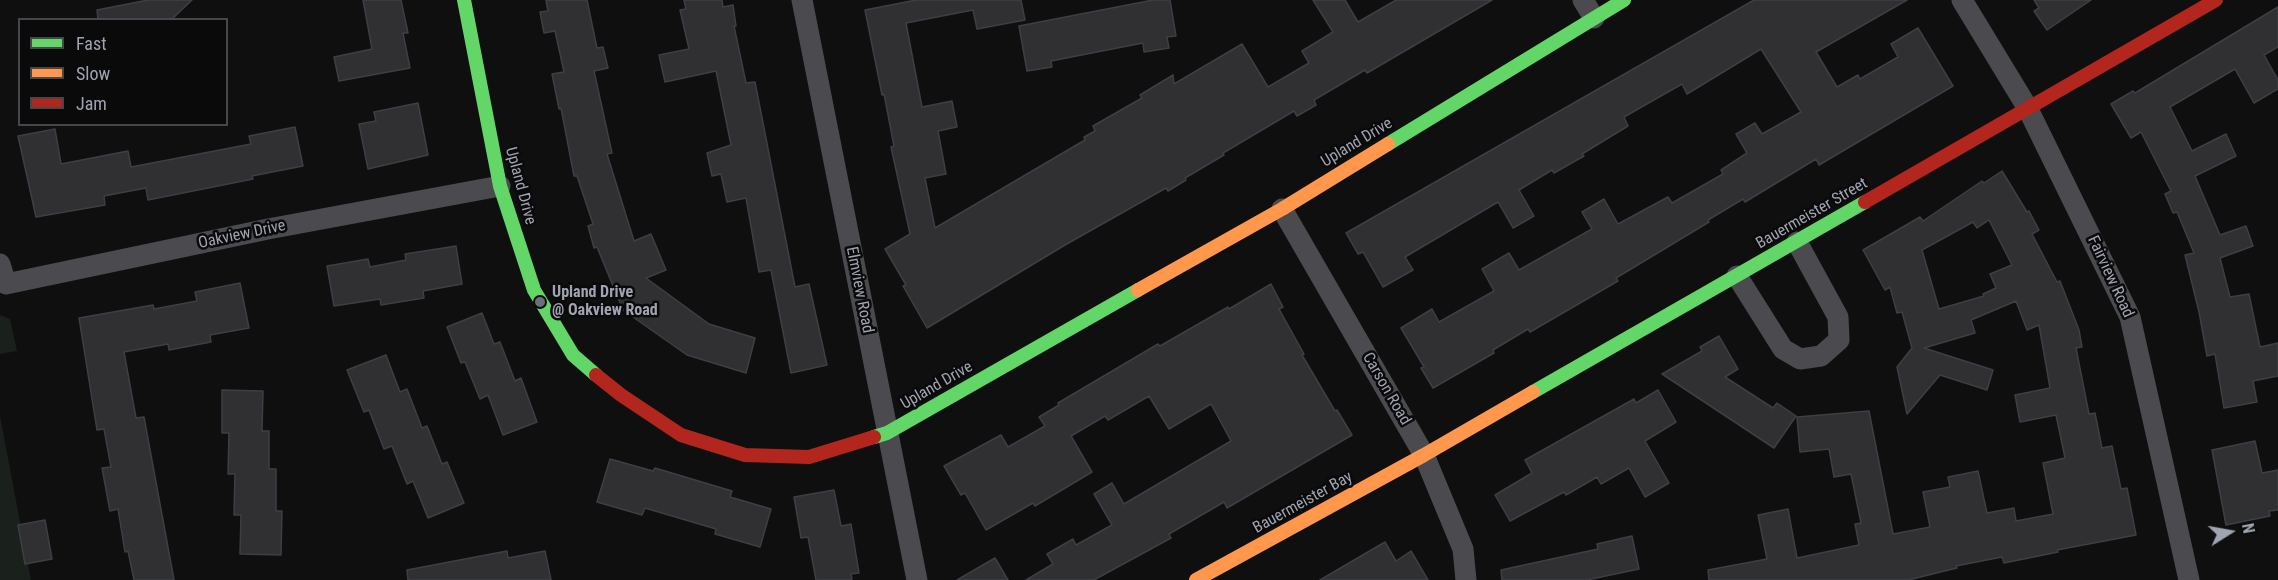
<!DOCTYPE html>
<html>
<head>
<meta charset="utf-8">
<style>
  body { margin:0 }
  #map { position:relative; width:2278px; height:580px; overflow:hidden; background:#0f0f10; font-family:"Roboto Condensed",sans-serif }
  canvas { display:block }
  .legend { position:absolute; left:18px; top:18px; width:210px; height:108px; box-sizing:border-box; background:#0a0a0b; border:2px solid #46474d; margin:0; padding:8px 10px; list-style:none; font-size:18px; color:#a0a3b1 }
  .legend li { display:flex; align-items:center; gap:12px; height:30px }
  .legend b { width:30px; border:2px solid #46474d }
  .north { position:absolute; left:2200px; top:502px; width:60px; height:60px; -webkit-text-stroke:4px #0a0a0b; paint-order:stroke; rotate:79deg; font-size:16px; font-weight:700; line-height:24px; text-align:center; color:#a0a3b1 }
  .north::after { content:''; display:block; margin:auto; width:21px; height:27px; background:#a0a3b1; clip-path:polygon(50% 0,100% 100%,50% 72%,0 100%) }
</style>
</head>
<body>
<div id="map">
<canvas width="2278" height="580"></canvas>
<ul class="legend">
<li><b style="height:8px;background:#63d668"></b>Fast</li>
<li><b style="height:8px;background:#ff974d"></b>Slow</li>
<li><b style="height:8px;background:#b3261e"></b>Jam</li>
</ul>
<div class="north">N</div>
</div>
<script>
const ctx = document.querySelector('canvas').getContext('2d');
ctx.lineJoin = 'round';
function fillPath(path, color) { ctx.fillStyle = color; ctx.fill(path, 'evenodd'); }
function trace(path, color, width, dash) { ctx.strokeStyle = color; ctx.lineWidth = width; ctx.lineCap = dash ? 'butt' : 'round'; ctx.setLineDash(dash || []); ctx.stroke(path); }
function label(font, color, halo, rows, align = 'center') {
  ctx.font = font + ' "Roboto Condensed",sans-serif'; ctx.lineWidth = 5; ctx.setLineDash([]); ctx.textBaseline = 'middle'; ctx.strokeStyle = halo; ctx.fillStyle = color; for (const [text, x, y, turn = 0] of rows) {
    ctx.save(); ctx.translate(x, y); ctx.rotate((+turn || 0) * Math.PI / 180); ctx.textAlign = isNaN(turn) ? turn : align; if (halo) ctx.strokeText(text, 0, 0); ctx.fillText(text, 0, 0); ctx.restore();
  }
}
const green = new Path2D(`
  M0,315L10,319L17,351L0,354Z
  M0,416L31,580H0Z`);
const building = new Path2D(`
  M148,0H192L171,20H98L97,10Z
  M363,0H401L408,33H403L410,68L339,81L334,57L372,49Z
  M546,0H587L597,48L603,47L608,68L594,71L612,153L607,154L634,241L651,234L666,270L646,278L709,324L755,338L746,373L687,355L623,310L597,247L594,248L588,226L593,224L577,176H574L561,108L559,109L552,74L564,72L555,31L544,33L540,12L548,11Z
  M684,0H722L723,7L733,5L736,26H734L746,83L755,82L795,287L809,284L827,365L791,373L771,270L759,272L746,198L727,202L721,174L712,176L707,153L731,145L716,71L665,82L659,55L689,49L680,10L686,9Z
  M916,0H1021L1025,20L977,29L973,10L906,23L922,107L952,101L957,127L938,131L946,174L925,178L935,228L1085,140L1084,137L1095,131L1093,126L1142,98L1140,95L1173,75L1174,84L1242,44L1268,87L1309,63L1302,51L1333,32L1313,0H1345L1358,22L1396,0H1492L1367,73L1365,70L1314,100L1316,105L1297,116L1294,111L1223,153L1224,155L1185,178L1186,180L1168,191L1166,188L1065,245L927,328L903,286L906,285L885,249L910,234L891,147L894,146L884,94L882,95L865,10Z
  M1153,0H1170L1176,36L1167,37L1169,48L1144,52L1143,43L1051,61L1052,67L1027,71L1019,26Z
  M1754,0H1907L1816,52L1837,87L1858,75L1860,79L1898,57L1891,44L1918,28L1953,86L1819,165L1816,159L1745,202L1743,199L1708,220L1709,222L1616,278L1618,281L1530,332L1528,329L1493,350L1494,353L1433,388L1421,368L1424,367L1401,328L1432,309L1439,322L1494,291L1482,269L1509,253L1519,270L1592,229L1582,212L1604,199L1618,224L1668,197L1672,203L1723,174L1721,170L1747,153L1736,134L1755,123L1762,134L1801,112L1761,49L1687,94L1682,84L1624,117L1628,126L1582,154L1584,156L1554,173L1552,170L1519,190L1534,216L1513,228L1498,202L1405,257L1413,270L1383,287L1363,252L1358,254L1346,233Z
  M2034,0H2091L2047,30L2034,11L2039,8Z
  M2278,7V47L2264,55L2278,80V89L2254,103L2235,69L2170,107L2192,151L2226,134L2236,156L2195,176L2220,235L2246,226L2253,246L2220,258L2230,297L2249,294L2260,347L2278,343V376L2253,381L2257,402L2224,408L2215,354L2207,356L2199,312L2185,255L2194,253L2177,212L2173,213L2165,194L2171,191L2141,132L2131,138L2111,104L2133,91L2135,93Z
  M418,103L428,155L368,169L359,124L376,121L374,112Z
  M295,127L303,166L252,176L253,179L148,200L146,188L104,196L105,205L36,217L18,136L55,129L61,164L128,151L131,167L251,144L249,136Z
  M2002,171L2027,212L2029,211L2039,230L2032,234L2057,282L2060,281L2079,330L2082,347L2076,348L2089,414L2095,413L2102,448L2112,446L2121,489L2127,488L2136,535L2057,550L2058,552L2004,563L2002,557L1956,566L1957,568L1908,580H1709L1708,570L1767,559L1758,515L1788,509L1797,558L1859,545L1855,524L1861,523L1851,474L1834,477L1829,449L1800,452L1797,417L1869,411L1893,534L1930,527L1923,492L1950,487L1948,477L1978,471L1987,513L2014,508L2016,521L2053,514L2043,463L2065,458L2056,415L2020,422L2015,395L2050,388L2039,325L2027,330L2016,301L1971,320L1975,333L1924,348L1993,370L1987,390L1940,375L1907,414L1897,367L1912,348L1902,312L1897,313L1890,287L1885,290L1863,250L1920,217L1923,221L1982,181L1984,183ZM1989,220L2012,265L1990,274L1996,288L1983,294L1984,296L1939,309L1922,250L1973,222L1977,228Z
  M456,246L462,284L423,291L424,298L381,305L380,299L334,306L327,266L368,259L370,267L406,260L405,254Z
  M240,283L249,328L210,335L211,342L169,350L168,344L124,352L136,418L144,417L174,580H134L128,551L125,552L118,509L110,511L102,468L111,467L104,429L97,430L79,318L153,305L154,309L197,301L195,292Z
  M1271,284L1283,307L1279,309L1304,354L1302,355L1335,411L1337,410L1352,435L1227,508L1224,502L1169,534L1171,538L1094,580H1026L1053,564L1047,554L1073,539L1076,545L1112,525L1094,494L1112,483L1124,504L1231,441L1211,404L1169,429L1149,396L1108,420L1105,416L1071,436L1092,472L1035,506L1033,503L986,530L965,493L961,495L944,466L1001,435L1008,447L1045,426L1039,417L1059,405L1058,403L1158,344L1160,346L1228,307L1229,309Z
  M482,313L494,344L500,342L515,381L521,378L537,422L503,435L488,395L480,399L465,362L461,363L447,327Z
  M1719,336L1738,369L1725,377L1773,408L1777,403L1796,416L1774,448L1662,374L1702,351L1700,347Z
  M386,355L400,392L407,389L422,428L427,426L442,464L447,462L464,503L428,518L413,481L407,484L392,446L384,449L369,410L364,412L347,370Z
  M222,390L263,391L262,431H269V469H276V511H282L281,555L240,554L241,515H234L235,474H228L229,433H222Z
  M1658,390L1676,422L1645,441L1669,483L1645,497L1629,468L1601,484L1597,477L1566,495L1564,492L1510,521L1495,495L1532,473L1525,460L1634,399L1636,403Z
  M2255,441L2262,473L2278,470V510L2269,511L2270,516L2226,525L2212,450Z
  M610,459L653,471L655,468L732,491L730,497L771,509L760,547L715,534L716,529L645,508L642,515L597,502Z
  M834,490L841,526L851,524L859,573L851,574L852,580H816L808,537L801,538L794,497Z
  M45,520L52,559L25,564L18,525Z
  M1632,536L1639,569L1587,580H1502L1501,570L1598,549L1597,544Z
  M1385,542L1396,561L1411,551L1428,580H1320Z
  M507,551L508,558L545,551L551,580H408L407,570Z
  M995,558L1008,580H957Z`);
const street = new Path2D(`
  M802,0L917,580
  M1583,0L1594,18
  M1962,0L2027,107L2130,317L2189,580
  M1282,209L1424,455L1463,549L1466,580
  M0,264L6,284L268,229L500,186
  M1737,276L1783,349L1800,359L1821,356L1839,340L1838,317L1797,242`);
const fast = new Path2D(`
  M464,0L500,186L534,290L573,355L596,375
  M1388,144L1624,0
  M1533,392L1865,202
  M874,437L887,433L1138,290`);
const slow = new Path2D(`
  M1138,290L1282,209L1388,144
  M1196,580L1424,455L1533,392`);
const jam = new Path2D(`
  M1865,202L2216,0
  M596,375L621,395L681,435L745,455L809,457L874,437`);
const markers = [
  [540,302,6,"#6d6f79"]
];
const streetNames = [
  ["Upland Drive",1357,143,-31],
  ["Upland Drive",520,186,75],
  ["Bauermeister Street",1812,214,-30],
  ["Oakview Drive",242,235,-12],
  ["Fairview Road",2110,277,65],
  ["Elmview Road",859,290,79],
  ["Upland Drive",937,386,-30],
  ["Carson Road",1386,389,60],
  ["Bauermeister Bay",1303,503,-29]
];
const poiNames = [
  ["Upland Drive",552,293],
  ["@ Oakview Road",552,311]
];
fillPath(green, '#1a201b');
fillPath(building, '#303032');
trace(building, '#3e3f44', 1.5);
trace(street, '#4a4a4f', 21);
trace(fast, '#63d668', 14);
trace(slow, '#ff974d', 14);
trace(jam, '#b3261e', 14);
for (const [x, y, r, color] of markers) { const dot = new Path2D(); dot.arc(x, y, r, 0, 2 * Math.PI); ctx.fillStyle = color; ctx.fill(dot); trace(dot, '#0a0a0b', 2); }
label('16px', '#a0a3b1', '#0a0a0b', streetNames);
label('bold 16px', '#a0a3b1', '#0a0a0b', poiNames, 'left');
</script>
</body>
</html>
